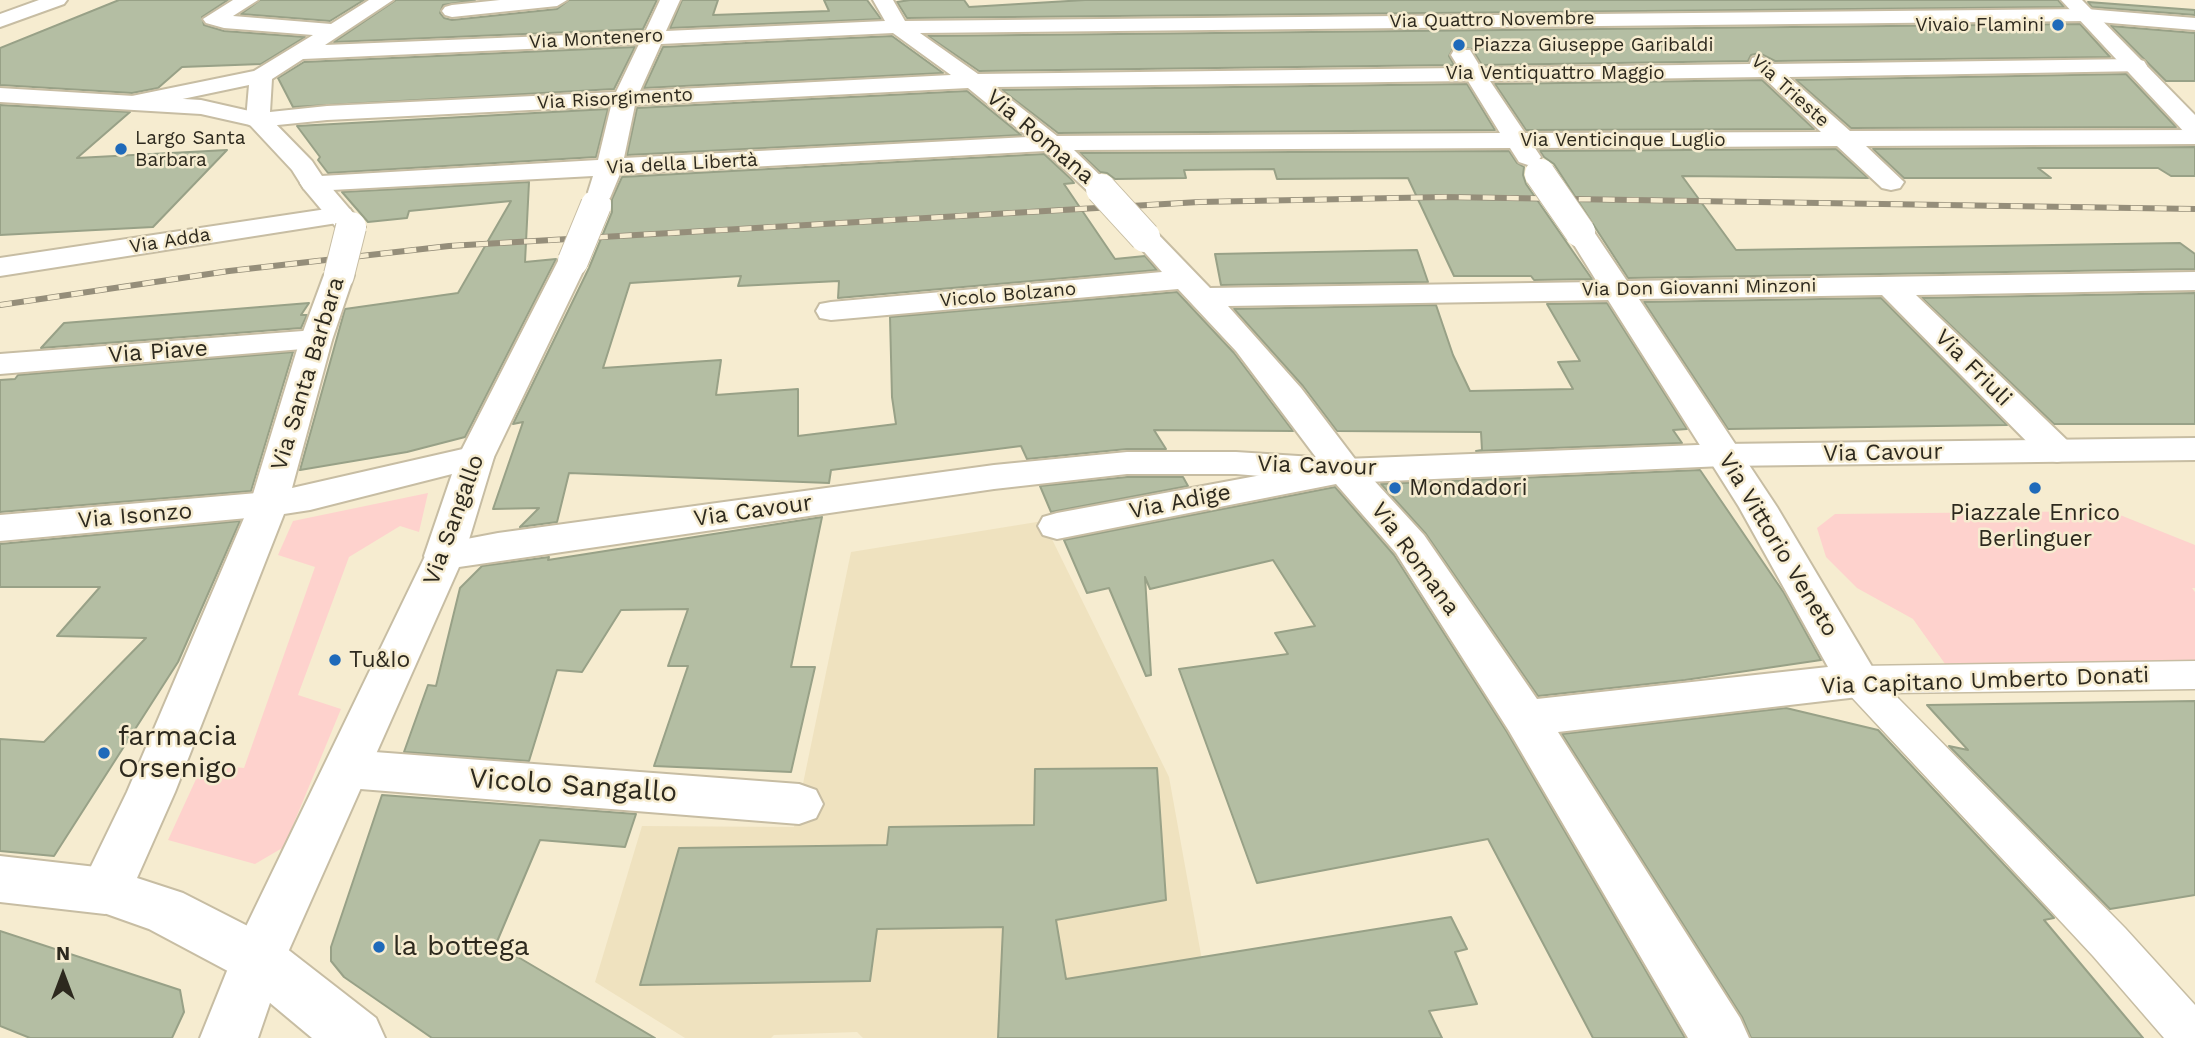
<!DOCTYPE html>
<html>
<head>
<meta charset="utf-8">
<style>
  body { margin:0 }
  #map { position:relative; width:2195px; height:1038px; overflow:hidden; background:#f6ecd0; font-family:"Work Sans",sans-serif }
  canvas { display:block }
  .north { position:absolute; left:28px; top:940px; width:70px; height:70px; -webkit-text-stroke:5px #f6ecd0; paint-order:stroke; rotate:0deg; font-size:19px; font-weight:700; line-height:28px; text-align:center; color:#2d291e }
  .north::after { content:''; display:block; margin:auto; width:24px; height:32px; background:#2d291e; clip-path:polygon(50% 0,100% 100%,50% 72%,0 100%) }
</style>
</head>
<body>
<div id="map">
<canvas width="2195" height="1038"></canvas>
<div class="north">N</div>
</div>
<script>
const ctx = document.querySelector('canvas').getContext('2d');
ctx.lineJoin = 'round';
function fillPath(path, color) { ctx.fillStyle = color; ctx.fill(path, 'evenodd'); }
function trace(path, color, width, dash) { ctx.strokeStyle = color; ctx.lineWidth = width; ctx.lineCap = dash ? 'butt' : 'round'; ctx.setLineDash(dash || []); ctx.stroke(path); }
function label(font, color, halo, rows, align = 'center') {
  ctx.font = font + ' "Work Sans",sans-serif'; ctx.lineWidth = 5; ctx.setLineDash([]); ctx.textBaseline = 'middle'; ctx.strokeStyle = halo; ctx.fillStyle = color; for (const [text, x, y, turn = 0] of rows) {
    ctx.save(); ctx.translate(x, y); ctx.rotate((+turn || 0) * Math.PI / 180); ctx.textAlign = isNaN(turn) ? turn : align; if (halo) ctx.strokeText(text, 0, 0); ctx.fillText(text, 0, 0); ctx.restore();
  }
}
const built = new Path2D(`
  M1043,521L1169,777L1216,1038H863L857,1032L774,1035L771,1038H685L595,982L642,826L794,827L851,552Z`);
const green = new Path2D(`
  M428,493L419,532L400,526L349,557L298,695L341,709L284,847L255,864L168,840L203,764L244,768L315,567L278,555L293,521Z
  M2110,511L2195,545V588H2192L2195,592V660L1948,668L1913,619L1857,588L1826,557L1817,528L1835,514Z`);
const building = new Path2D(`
  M119,0H228L202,17L204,25L224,31L305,37L261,64L182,67L158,88L132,93L0,85V48Z
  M260,0H364L330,21L241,14Z
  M396,0H475L443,5L440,13L444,18L452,20L557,9L569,0H657L643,29L334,42Z
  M682,0H718L713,15L829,11L824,0H867L881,19L670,28Z
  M910,0H964L969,7L1085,0H2058L2064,7L907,18L897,2Z
  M2088,2L2195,10V15L2092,7Z
  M2080,24L2110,57L1775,61L1759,53L1751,55L1748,61L1482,65L1472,49L1454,47L1449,56L1454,65L979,71L928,36Z
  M2111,26L2195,33V81H2166Z
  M892,36L943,73L644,88L663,47Z
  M635,47L614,89L293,107L278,78L304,62Z
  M2126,74L2176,127L1851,128L1796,80Z
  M1762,80L1814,129L1526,130L1495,84Z
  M1467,84L1495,130L1058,133L1002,90Z
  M967,91L1021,135L627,155L637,108Z
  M0,105L130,112L77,158L227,150L153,227L0,235Z
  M608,109L596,157L328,173L318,160L320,157L297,126Z
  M2195,147V176H2171L2158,168H2038L2051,178H1904L1873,149Z
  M1836,149L1868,178L1682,176L1736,250L2180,243L2195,254V269L1628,278L1554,164L1544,157L1540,151Z
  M1509,151L1517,163L1524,167L1523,175L1526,184L1592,279L1534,280L1531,276H1454L1408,178L1277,179L1274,169L1184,170L1186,178L1115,179L1107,173L1100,172L1080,153Z
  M1044,154L1071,179L1074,183L1064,184L1115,259L1145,256L1157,270L838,298L839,281L738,286L741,276L630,283L603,368L721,360L716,395L798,389V436L896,424L892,397L890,317L1177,292L1234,353L1293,431L1154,430L1166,449H1127L1027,459L1021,446L831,470L829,483L569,473L557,522L520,527L539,508L493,509L523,422L513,424L589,268L612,212V199L622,177Z
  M529,182L525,262L556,259L465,437L407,452L300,470L345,309L458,293L511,201L409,211L407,218L368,222L342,192Z
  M1417,250L1428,282L1221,285L1215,254Z
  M2195,293V424H2054L1922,298Z
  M1881,298L2007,425L1728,429L1644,302Z
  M309,303L301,315H307L301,328L41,348L64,323Z
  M1607,303L1687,429L1673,430L1682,443L1476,451L1482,450L1481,432L1337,431L1303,386L1234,309L1436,305L1453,355L1470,391L1573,389L1558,362L1580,361L1547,304Z
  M293,352L251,491L0,512V380L15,379L18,375Z
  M1700,470L1784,593L1821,660L1685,680L1538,696L1426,534L1381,484Z
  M1127,477H1183L1188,486L1051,512L1040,486Z
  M1335,487L1394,555L1507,732L1685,1038H1593L1488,839L1257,883L1179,669L1288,654L1275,633L1315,626L1273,560L1150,589L1145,577L1151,675L1146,676L1109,588L1087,593L1064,540Z
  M822,517L791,667H815L791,772L654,766L688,666H668L688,609L621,610L582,672L557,670L529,761L404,752L428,685L436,686L460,588L482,566L549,557L548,560Z
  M240,521L178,662L54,856L0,851V739L44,742L146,638L57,636L100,587H0V544Z
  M2195,701V895L2110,909L1949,746L1968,750L1927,705Z
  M1786,708L1878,730L2054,918L2044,920L2143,1038H1751L1742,1017L1562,734Z
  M1157,768L1166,900L1056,920L1066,979L1451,917L1467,949L1455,952L1477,1004L1429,1011L1442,1038H998L1003,927L877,929L870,981L640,985L679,848L887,845L889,827L1034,825L1035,769Z
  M382,795L636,814L625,847L540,840L496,944L655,1038H432L344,977L331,961V947Z
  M0,931L180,990L184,1012L172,1038H30L0,1026Z`);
const pedestrian = new Path2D(`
  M2195,661V689L1893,693L2125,928L2195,1005V1038H2164L2093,956L1845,690L1840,680L1845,670L1858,666Z`);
const minor = new Path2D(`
  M39,0H67L64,4L0,27V14Z
  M233,0H258L233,16L331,24L369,0H393L325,45L645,32L660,0H680L666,31L885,21L873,0H893L905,21L2086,9L2195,18V30L2086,21L920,33L978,74L1459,68L1451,55L1454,50H1470L1481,68L1750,64L1752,58L1760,56L1774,64L2136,59L2144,61L2147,66L2144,71L1789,77L1850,131L2195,130V144L1866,146L1904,182L1900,188L1891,190L1882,188L1837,146L1535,148L1541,157L1537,162L1528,165L1519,162L1510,148L1074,150L1114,189L1110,195L1101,197L1092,195L1045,151L620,174L610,198L601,200L592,198L588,192L593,176L313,191L304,189L300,183L304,177L598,160L611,106L327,120L258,127L249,125L246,120L249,85L135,109L127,107L123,102L127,97L254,71L313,35L224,28L206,23L203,19ZM893,33L951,75L640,91L661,44ZM639,44L616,92L327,106L270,112L272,79L303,59ZM1763,77L1821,132L1525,133L1490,81ZM1468,81L1500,133L1057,136L995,87ZM968,88L1028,137L624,158L635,105Z
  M500,0H567L557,6L452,17L445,15L442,11L445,7L452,5Z
  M340,207L350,209L354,215L350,221L0,276V258Z
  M1580,224L1590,226L1627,281L2195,272V290L1916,295L2070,443L2075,451L2070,459L2057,462L2044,459L1882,295L1639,299L1777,507L1880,680L1874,692L1858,697L1558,732L1740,1018L1749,1038H1688L1509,731L1396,553L1336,484L1057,539L1043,535L1038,526L1043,517L1057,513L1321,464L1236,351L1178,289L831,320L820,318L816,311L820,304L831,302L1162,272L1131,237L1135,231L1145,229L1155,231L1210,288L1597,282L1566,232L1570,226ZM1608,300L1739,507L1828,667L1537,699L1424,535L1358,463L1301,388L1228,306Z
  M573,252L583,255L588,261L494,457L489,465L476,468L463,465L458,457L558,261L563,255Z
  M316,330L327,333L332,340L327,347L0,374V354Z
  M269,492L282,495L288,504L282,513L269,516L0,541V515Z
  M348,750L799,784L816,790L823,804L816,818L799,824L348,788L331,783L324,769L331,755Z
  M0,856L105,868L123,875L131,891L123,907L105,914L0,902Z
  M258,934L277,941L376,1018L385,1038H312L239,977L231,959L239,941Z`);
const tertiary = new Path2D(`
  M0,88L201,100L267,115L312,161L324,179L365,227L361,233L351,235L341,233L304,189L292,170L250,125L201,114L0,102Z
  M339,266L349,269L354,275L332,340L292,488L476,446L489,449L494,457L464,556L458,566L444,570L430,566L424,556L452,474L310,510L284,514L175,792L137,878L183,893L277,941L285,959L277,977L258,984L239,977L149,929L87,907L79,891L127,792L250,504L300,340L324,275L329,269Z`);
const secondary = new Path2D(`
  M2061,0H2082L2195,115V136L2186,134Z`);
const primary = new Path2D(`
  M2195,438V460L1723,466L1345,483L1236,474H1127L994,489L459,567L285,959L258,1038H200L239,941L430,546L498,533L994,465L1127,452H1236L1345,459L1723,444Z`);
const rail = new Path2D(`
  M0,305L229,271L449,246L1199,202L1445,197L2195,209`);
const minorBridge = new Path2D(`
  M1540,174L1580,232
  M1101,189L1145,237
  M573,261L596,205`);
const tertiaryBridge = new Path2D(`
  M339,275L351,227`);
const markers = [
  [2058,25,7,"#1f6aba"],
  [1459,45,7,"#1f6aba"],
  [121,149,7,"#1f6aba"],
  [1395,488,7,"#1f6aba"],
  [2035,488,7,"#1f6aba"],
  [335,660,7,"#1f6aba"],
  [104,753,7,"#1f6aba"],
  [379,947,7,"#1f6aba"]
];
const farStreetnames = [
  ["Via Quattro Novembre",1492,20,-1],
  ["Via Montenero",596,39,-3],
  ["Via Ventiquattro Maggio",1555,73],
  ["Via Trieste",1790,91,42],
  ["Via Risorgimento",615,99,-3],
  ["Via Venticinque Luglio",1623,140],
  ["Via della Libertà",682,164,-3],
  ["Via Adda",170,241,-9],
  ["Via Don Giovanni Minzoni",1699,288,-1],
  ["Vicolo Bolzano",1008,295,-5]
];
const farPoinames = [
  ["Vivaio Flamini",2044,25,"right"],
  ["Piazza Giuseppe Garibaldi",1473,45],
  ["Largo Santa",135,138],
  ["Barbara",135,160]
];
const streetNames = [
  ["Via Romana",1040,137,40],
  ["Via Piave",158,352,-4],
  ["Via Friuli",1973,368,45],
  ["Via Santa Barbara",308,374,-73],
  ["Via Cavour",1883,453,-1],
  ["Via Cavour",1317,466,2],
  ["Via Adige",1180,502,-11],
  ["Via Cavour",753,511,-8],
  ["Via Isonzo",135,516,-5],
  ["Via Sangallo",454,520,-70],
  ["Via Vittorio Veneto",1778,545,59],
  ["Via Romana",1415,559,54],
  ["Via Capitano Umberto Donati",1985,681,-2]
];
const poiNames = [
  ["Mondadori",1409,488],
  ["Piazzale Enrico",2035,513,"center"],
  ["Berlinguer",2035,539,"center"],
  ["Tu&Io",349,660]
];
const nearPoinames = [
  ["farmacia",118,737],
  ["Orsenigo",118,769],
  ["la bottega",393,947]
];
const nearStreetnames = [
  ["Vicolo Sangallo",573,786,4]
];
fillPath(built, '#efe2bf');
fillPath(green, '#fed2cd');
fillPath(building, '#b4bea3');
trace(building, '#98a187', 2);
trace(pedestrian, '#c7bda3', 3);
trace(minor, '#c7bda3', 4);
trace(tertiary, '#c7bda3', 4);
trace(secondary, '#c7bda3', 4);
trace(primary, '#c7bda3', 4);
fillPath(pedestrian, '#fff');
fillPath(minor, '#fff');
fillPath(tertiary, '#fff');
fillPath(secondary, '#fff');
fillPath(primary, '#fff');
trace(rail, '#958e7a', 6);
trace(rail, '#f6ecd0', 4.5, [12]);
trace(minorBridge, '#c7bda3', 32, []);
trace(tertiaryBridge, '#c7bda3', 32, []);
trace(minorBridge, '#fff', 30);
trace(tertiaryBridge, '#fff', 30);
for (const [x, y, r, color] of markers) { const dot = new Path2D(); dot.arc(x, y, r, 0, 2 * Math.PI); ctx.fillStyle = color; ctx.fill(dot); trace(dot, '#f6ecd0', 2.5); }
label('19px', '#2d291e', '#f6ecd0', farStreetnames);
label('19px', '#2d291e', '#f6ecd0', farPoinames, 'left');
label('23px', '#2d291e', '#f6ecd0', streetNames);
label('23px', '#2d291e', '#f6ecd0', poiNames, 'left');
label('28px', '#2d291e', '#f6ecd0', nearPoinames, 'left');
label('28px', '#2d291e', '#f6ecd0', nearStreetnames);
</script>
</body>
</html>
